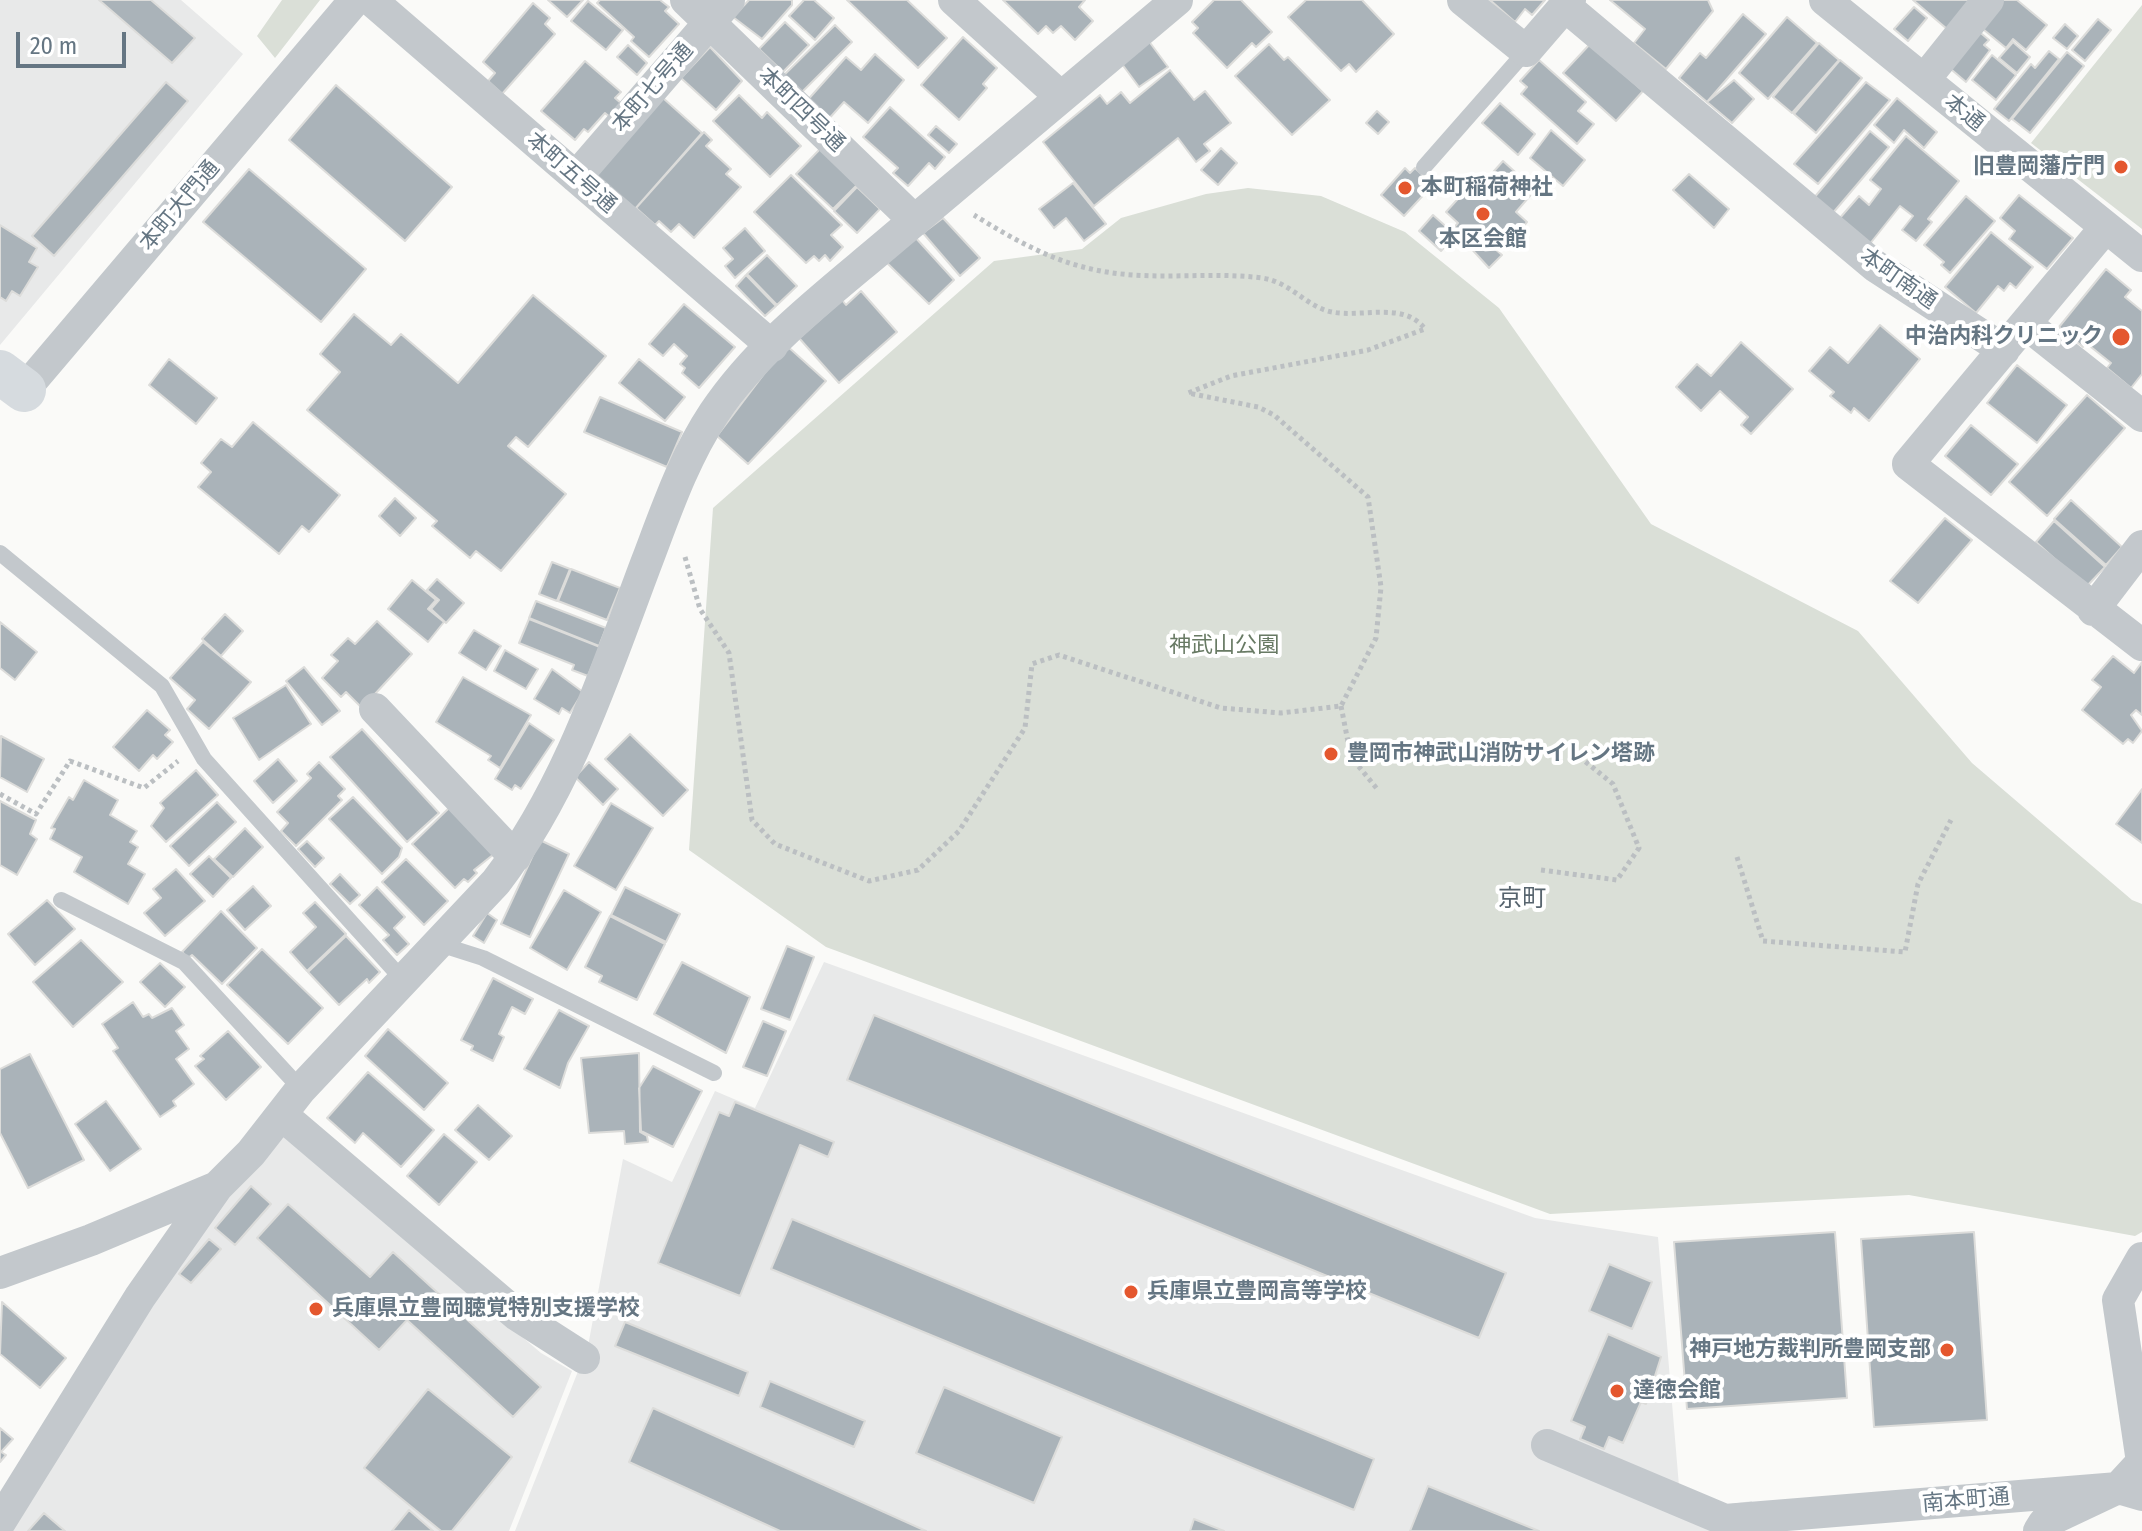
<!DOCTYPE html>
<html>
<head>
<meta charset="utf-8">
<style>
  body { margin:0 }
  #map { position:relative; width:2142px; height:1531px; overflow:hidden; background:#fafaf8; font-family:"Fira Sans Condensed",sans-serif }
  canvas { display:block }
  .scale { position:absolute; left:16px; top:32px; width:110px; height:36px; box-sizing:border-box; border:4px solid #657683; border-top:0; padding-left:10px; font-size:24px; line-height:28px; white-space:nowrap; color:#657683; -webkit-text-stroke:6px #fff; paint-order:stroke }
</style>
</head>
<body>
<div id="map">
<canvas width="2142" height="1531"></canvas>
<div class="scale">20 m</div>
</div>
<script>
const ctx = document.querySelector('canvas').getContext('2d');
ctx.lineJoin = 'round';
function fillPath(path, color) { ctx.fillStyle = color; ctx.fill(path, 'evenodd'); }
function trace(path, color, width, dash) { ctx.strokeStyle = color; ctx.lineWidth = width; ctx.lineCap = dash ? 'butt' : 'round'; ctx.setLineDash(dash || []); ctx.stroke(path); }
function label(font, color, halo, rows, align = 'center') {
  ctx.font = font + ' "Fira Sans Condensed","Noto Sans JP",sans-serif'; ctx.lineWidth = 8; ctx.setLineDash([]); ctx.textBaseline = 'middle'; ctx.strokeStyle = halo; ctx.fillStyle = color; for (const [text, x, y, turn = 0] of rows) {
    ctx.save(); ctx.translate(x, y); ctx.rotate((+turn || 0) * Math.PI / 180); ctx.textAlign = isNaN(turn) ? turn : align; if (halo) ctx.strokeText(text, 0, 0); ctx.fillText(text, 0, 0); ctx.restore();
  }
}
const built = new Path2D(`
  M0,0H181L243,54L0,345Z
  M824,962L1535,1218L1658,1237L1679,1486L1723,1505L1752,1501V1531H515L588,1346L623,1159L672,1182L715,1091L755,1108Z
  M280,1130L541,1353L572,1371L509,1531H6L169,1265Z`);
const green = new Path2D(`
  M282,0H320L275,58L257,36Z
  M2142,5V229L2031,143Z
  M1248,188L1321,196L1405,232L1499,308L1651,524L1858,631L1972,763L2132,900L2142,904V1232L2135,1236L1909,1195L1550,1214L826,947L689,850L713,508L994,261L1082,249L1121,218L1206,194Z`);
const building = new Path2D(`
  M99,0H151L195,38L172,63Z
  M548,0H583L567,17Z
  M600,0H660L669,7L665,11L679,24L649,57L631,41L634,37L597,3Z
  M749,0H792V5L762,39L733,17Z
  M804,0H814L834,18L815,40L789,16Z
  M847,0H907L947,38L918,68Z
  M1003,0H1085L1079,7L1093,21L1075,40L1061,26L1053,33L1046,26L1038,34Z
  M1214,0H1241L1272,32L1256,47L1252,43L1227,68L1193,33L1198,28L1192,22Z
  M1306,0H1362L1394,34L1356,72L1349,64L1341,71L1288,17Z
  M1490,0H1545L1532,15L1525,9L1515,22Z
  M1610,0H1708L1713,11L1666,69L1634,43L1645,29Z
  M1913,0H1972L1947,29Z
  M1999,0H2017L2047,25L2026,50L2013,39L2006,48L1978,25Z
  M588,1L623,30L606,50L571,21Z
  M533,3L550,18L545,24L555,34L502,94L488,81L495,73L483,62Z
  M1914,7L1927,18L1908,41L1894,29Z
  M1743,14L1766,34L1707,102L1679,78L1700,53L1706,58Z
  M1787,17L1817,43L1768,99L1739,73Z
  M2098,19L2111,30L2085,61L2072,50Z
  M785,22L809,45L783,72L759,49Z
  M2065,24L2078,36L2067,49L2053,38Z
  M835,25L852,42L798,96L780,79Z
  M1976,29L1989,40L1984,45L1990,50L1966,82L1946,65Z
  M963,37L997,68L983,84L987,88L959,120L921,85Z
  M1148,40L1168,67L1139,87L1119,60Z
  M2013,42L2030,57L2017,73L1999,58Z
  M1819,43L1839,60L1792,113L1773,97Z
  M1269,44L1284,60L1288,57L1330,100L1292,135L1235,76Z
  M1590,44L1643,91L1616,121L1563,73Z
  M628,45L647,63L637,75L617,57Z
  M710,47L742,81L716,110L681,78Z
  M2049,51L2059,59L2009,121L1994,109L2031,64L2035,68Z
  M2067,52L2084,66L2030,133L2012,119Z
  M875,54L904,80L868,123L844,102L826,122L805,103L846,57L861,70Z
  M1992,55L2016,75L1996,100L1972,80Z
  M1539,60L1586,102L1578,111L1594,124L1577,144L1521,94L1527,87L1520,81Z
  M1840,60L1862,78L1816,133L1794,114Z
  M585,61L621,92L615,98L622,104L611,118L605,113L588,132L584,129L575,140L541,111Z
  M1170,70L1194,100L1205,91L1231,123L1204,144L1210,151L1196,162L1178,138L1094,206L1043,142L1100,95L1107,104L1121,92L1130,103Z
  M1734,80L1754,99L1732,123L1707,102Z
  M166,82L188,101L54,256L32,236Z
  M1866,82L1890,100L1818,184L1794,164Z
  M336,85L452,187L405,241L289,140Z
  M739,95L762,118L767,112L801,146L770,177L713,121Z
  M663,98L702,133L635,209L596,175Z
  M1897,98L1937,132L1924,148L1904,130L1894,143L1874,125Z
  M1500,103L1535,134L1518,155L1482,123Z
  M890,107L945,157L935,169L929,163L908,186L893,173L898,168L863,137Z
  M1377,111L1389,122L1378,134L1366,123Z
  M936,126L957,144L949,153L928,135Z
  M1551,130L1585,160L1563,186L1530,158Z
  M1870,131L1889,147L1832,214L1813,199Z
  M704,132L712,140L706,146L731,169L726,174L741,187L694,238L679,224L671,232L659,221L655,225L636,208Z
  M1906,136L1959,181L1928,219L1932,222L1916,241L1902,230L1913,216L1900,206L1869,245L1839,219L1859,196L1869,205L1881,189L1870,180Z
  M1221,148L1237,163L1218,185L1201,170Z
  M820,149L857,185L833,209L796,174Z
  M1503,161L1535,190L1516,212L1527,222L1512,240L1506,234L1494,248L1502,255L1489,268L1457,233L1441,251L1419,231L1433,215L1451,231L1458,223L1446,212L1465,191L1471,197Z
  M1405,168L1410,173L1415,168L1427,179L1423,184L1429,189L1404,216L1381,195Z
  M249,169L366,269L321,322L203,222Z
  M1689,174L1729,209L1714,228L1673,190Z
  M791,175L842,225L831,235L843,247L830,261L825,255L819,261L814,256L806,263L754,212Z
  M1073,183L1106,224L1084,241L1066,218L1054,228L1039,209Z
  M857,187L880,209L857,233L834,211Z
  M2019,195L2073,238L2047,269L2009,239L2015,231L2000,218Z
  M1966,196L1995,221L1950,273L1941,265L1944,262L1924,245Z
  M943,218L980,258L960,276L923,233Z
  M0,225L37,248L29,262L38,267L20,296L12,291L6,301L0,297Z
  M745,228L765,251L735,278L725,266L733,259L723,248Z
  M1991,232L2033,267L2016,288L2010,283L2004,291L1998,286L1976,313L1945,287Z
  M914,236L954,280L929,304L884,260Z
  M767,255L797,286L777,305L747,274Z
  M2106,269L2131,290L2125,297L2142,311V374L2131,388L2107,368L2111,363L2086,343L2083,347L2059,327Z
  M746,275L776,306L765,316L736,286Z
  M861,291L897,332L839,383L799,338L842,300L846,305Z
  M533,295L606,356L528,447L516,437L508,446L566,494L501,571L476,551L470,558L432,526L437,521L307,410L340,372L320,354L354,314L391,345L401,334L458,383Z
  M684,304L735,347L699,388L682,373L685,368L680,364L687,356L674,344L663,356L649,344Z
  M1880,325L1920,359L1869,421L1854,408L1851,413L1830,396L1834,392L1809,371L1830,347L1848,363Z
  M1741,342L1793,389L1751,434L1741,425L1748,417L1720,391L1701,411L1676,387L1697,364L1711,376Z
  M786,345L826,381L748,464L717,436Z
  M169,359L217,398L196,424L149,385Z
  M639,359L685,397L665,421L619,383Z
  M2017,365L2067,405L2037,443L1987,403Z
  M2087,395L2125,428L2047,516L2009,482Z
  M600,397L682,432L667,467L584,432Z
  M253,422L340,495L309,532L302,526L279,554L198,487L211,472L201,463L221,439L232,447Z
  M1971,425L2018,464L1991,495L1945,456Z
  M395,498L416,518L400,536L379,516Z
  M2071,500L2122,547L2106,565L2054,519Z
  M1945,518L1972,540L1918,603L1890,581Z
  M2054,521L2105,567L2086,587L2036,542Z
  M552,562L570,569L557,601L539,594Z
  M571,569L620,588L607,620L558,601Z
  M437,579L464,603L446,623L431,609L439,600L427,590Z
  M412,580L436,600L428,609L444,622L428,642L388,609Z
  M536,601L606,628L599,646L529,618Z
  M225,614L243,631L221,656L202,639Z
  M529,619L600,647L588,676L572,670L574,665L519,643Z
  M377,621L412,654L362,708L346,692L341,697L322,678L338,661L331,655L348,638L355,644Z
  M0,622L37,652L15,680L0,668Z
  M474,630L501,646L486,670L459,653Z
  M203,642L251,682L209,729L187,709L195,700L170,678Z
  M505,650L538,669L526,689L494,671Z
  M2113,656L2134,673L2142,662V715L2136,710L2131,715L2142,731L2133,743L2128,739L2123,744L2082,710L2101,687L2092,680Z
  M304,667L340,711L322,725L286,681Z
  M552,669L583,692L570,713L562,708L559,714L534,699Z
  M463,677L531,715L500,768L488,760L491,756L436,722Z
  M286,685L311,724L259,760L233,718Z
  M147,710L170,730L165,735L173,742L157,759L153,755L139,771L113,747Z
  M529,723L554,740L521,789L515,785L512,790L495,779Z
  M362,729L439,813L407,842L330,757Z
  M630,734L688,790L663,816L605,759Z
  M1,736L44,759L27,792L0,777Z
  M278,759L297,781L273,803L254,781Z
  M319,762L345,789L338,796L342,800L296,846L281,831L288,823L277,812L311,778L307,774Z
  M589,762L618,789L603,805L575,777Z
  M196,770L218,795L166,842L151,826L164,808L160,803Z
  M84,780L118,800L110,815L137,831L130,842L138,847L128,864L145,874L128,904L74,872L82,857L50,839L55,829L51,828L69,797L73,800Z
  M2142,789V843L2116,824Z
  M353,797L402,848L399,857L382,874L329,819Z
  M0,801L36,820L30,834L37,839L17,875L0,865Z
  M217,802L236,822L189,866L170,846Z
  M611,803L653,828L616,890L574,866Z
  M449,808L494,854L474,870L477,873L468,882L464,879L455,888L412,844Z
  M245,828L263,847L233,877L214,859Z
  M540,840L569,854L530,937L501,924Z
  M307,841L324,858L315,867L298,849Z
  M209,856L231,878L213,897L190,874Z
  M406,859L448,901L424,925L382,882Z
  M176,869L205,901L165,936L144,913L161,898L153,889Z
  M340,874L360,895L350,904L330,884Z
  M253,886L271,906L245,930L227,910Z
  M377,887L405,917L394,928L409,944L397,955L383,940L389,935L359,905Z
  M625,887L680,914L666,942L611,915Z
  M564,890L601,912L567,970L530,948Z
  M47,900L75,929L35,965L8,934Z
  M315,902L346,934L307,971L290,952L316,927L303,913Z
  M221,911L257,948L222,984L192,955L188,958L182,952Z
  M487,913L497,920L484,943L473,936Z
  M610,916L665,944L637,1000L599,982L602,976L585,967Z
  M346,936L380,972L369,983L367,979L339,1005L308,972Z
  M81,940L123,982L73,1027L33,982Z
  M787,946L814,957L790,1020L761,1009Z
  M262,949L323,1008L288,1044L227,985Z
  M682,962L750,997L726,1053L654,1014Z
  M160,963L185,987L165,1007L140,982Z
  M493,978L533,999L525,1014L512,1007L499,1034L504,1037L493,1061L471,1050L473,1046L461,1040Z
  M133,1002L143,1017L149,1014L152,1018L172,1008L184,1025L176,1031L189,1049L176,1059L194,1084L173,1101L176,1106L160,1117L113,1051L118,1048L102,1024Z
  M559,1010L589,1026L568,1063L560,1088L524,1069Z
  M874,1015L1506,1273L1479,1338L847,1080Z
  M763,1021L786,1031L767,1076L743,1067Z
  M388,1029L448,1083L424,1110L365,1056Z
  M228,1031L261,1067L226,1100L195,1066L204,1059L200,1056Z
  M639,1053L640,1132L647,1136L648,1142L625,1144L624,1131L589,1133L581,1058Z
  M30,1054L84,1160L28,1188L0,1133V1069Z
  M653,1066L702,1091L673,1147L641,1131L639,1088Z
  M368,1072L434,1130L401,1167L363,1133L355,1143L327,1118Z
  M106,1101L141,1149L110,1171L75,1124Z
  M735,1102L834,1142L828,1157L800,1145L740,1296L658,1263L719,1112L729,1116Z
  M478,1105L512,1136L489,1160L455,1130Z
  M444,1134L477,1162L439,1205L407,1176Z
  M251,1186L271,1204L235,1245L215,1228Z
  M288,1204L370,1277L393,1252L541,1387L513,1417L407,1320L379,1350L257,1238Z
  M792,1219L1374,1459L1354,1510L771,1269Z
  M1835,1232L1847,1398L1687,1409L1674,1242Z
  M1974,1232L1987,1420L1874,1427L1861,1239Z
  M209,1239L221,1249L191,1283L179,1274Z
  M1609,1264L1652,1282L1632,1329L1589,1311Z
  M2,1302L66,1358L40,1388L0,1354Z
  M625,1322L748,1372L739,1396L615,1346Z
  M1608,1334L1661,1357L1646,1404L1641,1402L1623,1443L1609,1437L1604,1449L1580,1439L1585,1427L1571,1421Z
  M770,1381L865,1421L854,1447L760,1407Z
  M944,1387L1062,1437L1034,1503L916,1453Z
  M428,1389L512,1457L452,1531H441L364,1468Z
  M653,1408L926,1531H780L629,1462Z
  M0,1428L13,1439L1,1452L6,1455L0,1462Z
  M1428,1486L1539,1531H1410Z
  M409,1510L433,1531H392Z
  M44,1513L65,1531H28Z
  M1194,1519L1224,1531H1190Z`);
const path = new Path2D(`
  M685,557L700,609L729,653L752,820L775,844L869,881L918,870L959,831L1025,728L1032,664L1059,655L1221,708L1281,713L1341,706L1376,638L1381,587L1368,497L1274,415L1258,407L1188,393L1231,376L1368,350L1425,329C1404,301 1362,318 1332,312C1306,307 1291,282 1262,278C1207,271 1153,282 1096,270C1051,261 1013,239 974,215
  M1341,706L1351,757L1378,790
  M0,794L36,814L70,761L144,788L178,761
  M1737,857L1763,941L1905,952L1918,884L1951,820
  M1541,870L1617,880L1639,848L1613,784L1576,754`);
const lane = new Path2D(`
  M1424,167L1526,51
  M0,553L162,686L204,759L403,980
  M61,900L184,962L301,1089
  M439,944L483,958L714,1073`);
const street = new Path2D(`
  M371,0L772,346
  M686,0L915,221
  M954,0L1061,97
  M1463,0L1526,51L1570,0
  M1825,0L2142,256
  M1565,6L1875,266L2004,350
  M1924,80L1988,0
  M576,177L729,0
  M2105,228L1908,464L2142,645
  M2026,324L2142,416
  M24,390L355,0
  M2093,610L2142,546
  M375,709L515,857
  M282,1115L517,1315L584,1358
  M0,1273L91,1240L217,1187
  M1547,1445L1725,1520L2118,1488L2142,1495
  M0,1522L140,1297L217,1187L251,1153L301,1089L496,882C569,787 605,672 647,561C666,511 684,458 714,413C761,343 832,291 895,237C989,158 1083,79 1177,0
  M2039,1531L2044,1523L2118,1488L2142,1462L2118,1300L2142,1258`);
const secondary = new Path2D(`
  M0,372L24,390`);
const markers = [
  [2121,167,8,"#e4572e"],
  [1405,188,8,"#e4572e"],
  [1483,214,8,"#e4572e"],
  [2121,337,10,"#e4572e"],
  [1331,754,8,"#e4572e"],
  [1131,1292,8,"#e4572e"],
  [316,1309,8,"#e4572e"],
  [1947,1350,8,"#e4572e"],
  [1617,1391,8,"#e4572e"]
];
const streetNames = [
  ["本町七号通",653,88,-49],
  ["本町四号通",801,110,44],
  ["本通",1964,113,39],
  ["本町五号通",571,173,41],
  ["本町大門通",180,206,-50],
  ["本町南通",1898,279,35],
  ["南本町通",1966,1501,-5]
];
const poiNames = [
  ["旧豊岡藩庁門",2105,167,"right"],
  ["本町稲荷神社",1421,188],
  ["本区会館",1483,240,"center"],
  ["中治内科クリニック",2103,337,"right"],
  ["豊岡市神武山消防サイレン塔跡",1347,754],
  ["兵庫県立豊岡高等学校",1147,1292],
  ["兵庫県立豊岡聴覚特別支援学校",332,1309],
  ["神戸地方裁判所豊岡支部",1931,1350,"right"],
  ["達徳会館",1633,1391]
];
const parkNames = [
  ["神武山公園",1224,646]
];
const neighbourhoodNames = [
  ["京町",1522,899]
];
fillPath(built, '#e8e9e9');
fillPath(green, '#dadfd7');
fillPath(building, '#aab3b9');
trace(building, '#dcdcda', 2);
trace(path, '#bbbfc2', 5, [4, 4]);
trace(lane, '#c3c8cc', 16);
trace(street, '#c3c8cc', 32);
trace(secondary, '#d6dbdf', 44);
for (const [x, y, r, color] of markers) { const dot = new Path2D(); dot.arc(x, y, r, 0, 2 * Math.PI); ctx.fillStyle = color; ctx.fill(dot); trace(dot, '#fff', 3); }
label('22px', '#657683', '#fff', streetNames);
label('bold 22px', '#657683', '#fff', poiNames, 'left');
label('22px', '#687a64', '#fff', parkNames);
label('24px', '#57646e', '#fff', neighbourhoodNames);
</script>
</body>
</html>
